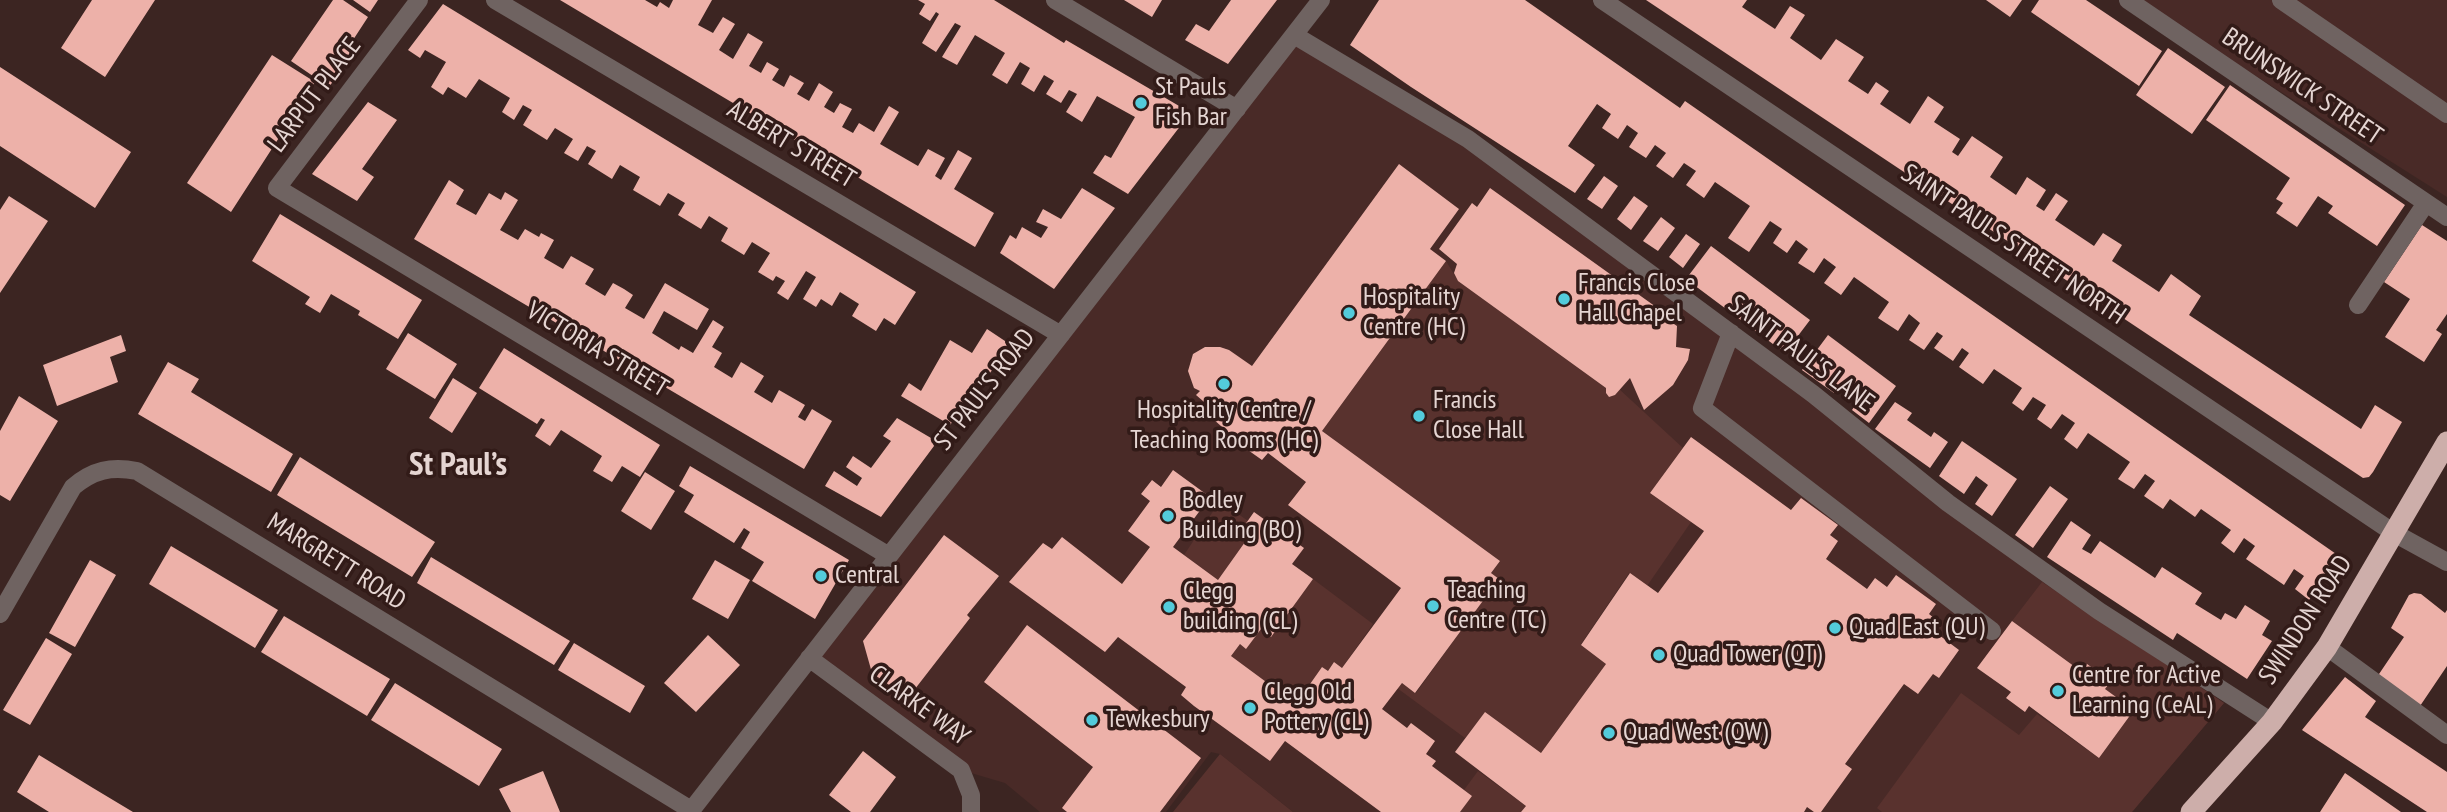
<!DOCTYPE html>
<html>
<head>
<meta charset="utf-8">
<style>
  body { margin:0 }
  canvas { display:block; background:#3c2522 }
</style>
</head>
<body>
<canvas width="2447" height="812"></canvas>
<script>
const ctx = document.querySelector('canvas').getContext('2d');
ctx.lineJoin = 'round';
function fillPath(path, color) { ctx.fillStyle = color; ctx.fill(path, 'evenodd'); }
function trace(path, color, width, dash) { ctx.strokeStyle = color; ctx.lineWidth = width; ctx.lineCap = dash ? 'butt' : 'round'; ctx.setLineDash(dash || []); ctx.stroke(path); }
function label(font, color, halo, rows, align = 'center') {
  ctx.font = font + ' "PT Sans Narrow",sans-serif'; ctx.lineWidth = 7; ctx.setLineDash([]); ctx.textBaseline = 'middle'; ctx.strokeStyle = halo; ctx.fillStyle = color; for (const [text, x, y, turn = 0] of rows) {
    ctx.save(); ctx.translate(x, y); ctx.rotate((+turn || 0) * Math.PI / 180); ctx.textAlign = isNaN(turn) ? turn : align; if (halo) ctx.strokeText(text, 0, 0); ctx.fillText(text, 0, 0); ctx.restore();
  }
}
const built = new Path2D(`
  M2136,0H2447V197Z
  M1294,35L1468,139L2173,668L2224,703L2132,812H1293L1220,754L1211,752L1166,812H1040L1005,783L961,770L809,658Z`);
const green = new Path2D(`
  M1446,261L1458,281L1606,388V393L1609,397L1615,395L1619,389L1683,448L1650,493L1691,522L1647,586L1629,573L1581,644L1606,664L1541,753L1485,712L1465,738L1397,688L1402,683L1416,693L1498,579L1491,573L1500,561L1322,431Z
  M1220,501L1248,521L1242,529L1250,535L1218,580L1184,555Z
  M1313,579L1373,624L1342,668L1334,662L1328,671L1322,667L1296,704L1231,656L1240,644L1261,629L1271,636Z
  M2042,582L2224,703L2132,812H1882L1877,808L1961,693L2019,735L2037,714L2099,758L2134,710L2105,689L2110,681L2087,665L2082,672L2012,621Z
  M1220,754L1293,812H1173Z
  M1478,771L1526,806L1521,812H1460L1472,796L1464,790Z`);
const building = new Path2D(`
  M92,0H155L105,77L61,48Z
  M333,0H343L368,17L353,40L359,44L329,87L291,61Z
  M353,0H378L370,12Z
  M560,0H645L657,7L660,2L669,8L673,0H712L698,25L713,33L723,17L735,24L719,50L733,59L748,33L763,42L749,66L761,73L767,62L779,69L772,80L784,87L790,75L804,83L797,94L809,101L819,83L833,92L824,107L834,113L840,103L852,109L842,127L853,133L859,123L874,132L889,106L899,112L880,144L918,166L928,149L945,158L935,176L941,180L958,150L972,158L954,189L994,213L975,247Z
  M918,0H994L1064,43L1066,40L1186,110L1188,116L1128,194L1093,173L1105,155L1111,158L1135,117L1097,96L1082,122L1066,112L1077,94L1069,90L1061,103L1046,94L1054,81L1044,75L1034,92L1021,84L1030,68L1020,62L1007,84L992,75L1005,53L975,35L957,65L942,57L961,26L955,23L936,52L922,43L939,14L936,12L930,21L919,14L925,4Z
  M1124,0H1162L1152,17Z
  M1231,0H1277L1228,64L1185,40L1196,24L1209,31Z
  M1379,0H1525L1680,108L1685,101L2339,556L2309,600L2295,589L2304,576L2294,569L2284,585L2246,559L2255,546L2244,538L2234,553L2221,543L2231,530L2201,509L2195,517L2170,499L2163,509L2144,496L2155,481L2145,474L2134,489L2118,479L2130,462L2088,433L2077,449L2064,439L2075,423L2062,414L2051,429L2037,419L2046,405L2033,397L2023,411L2012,403L2022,388L1994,369L1983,384L1959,367L1969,353L1962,348L1953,361L1934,348L1943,336L1937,332L1924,350L1909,340L1920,323L1909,314L1898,331L1878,318L1889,302L1854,277L1841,295L1824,283L1836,267L1824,258L1814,273L1798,263L1808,249L1796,240L1787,253L1773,243L1782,229L1770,221L1749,252L1728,238L1750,206L1715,182L1704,198L1686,185L1696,171L1684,163L1673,178L1656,166L1666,153L1655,145L1646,158L1629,147L1638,133L1627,125L1618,139L1602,128L1611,114L1597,104L1568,146L1595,165L1575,193L1411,87L1350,45Z
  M1646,0H1747L1742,7L1775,29L1790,6L1805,15L1790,38L1821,60L1836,39L1864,57L1848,81L1868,94L1876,82L1889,91L1880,104L1910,124L1928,96L1944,107L1934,122L1960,139L1952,152L1958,156L1972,136L2003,157L1990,177L2016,195L2027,177L2046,190L2036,206L2044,211L2056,193L2068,201L2055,220L2094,246L2103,233L2122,245L2112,261L2159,292L2171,274L2201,296L2189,315L2361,429L2375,405L2402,422L2373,472L2369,477L2363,478Z
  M1986,0H2022L2010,17Z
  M2039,0H2086L2162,51L2139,86L2031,12Z
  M443,4L916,292L895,325L884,318L876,331L852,316L859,304L840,292L832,306L821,299L816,307L803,299L816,277L806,271L788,300L777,293L785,281L776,276L773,281L758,272L770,253L752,242L744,255L721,241L728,228L709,216L701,229L678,215L685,203L668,193L660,206L633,190L640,177L620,165L612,179L588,164L596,151L587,146L578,161L564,153L573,139L555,128L547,140L523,125L532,110L523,105L514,120L502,112L510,98L479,79L466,98L448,87L443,95L431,87L446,62L425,50L420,58L408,50Z
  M2168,48L2225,87L2192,134L2136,95Z
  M272,55L315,82L231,212L187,183Z
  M0,67L131,152L95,208L0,146Z
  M2230,85L2405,205L2377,246L2328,213L2333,206L2318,196L2297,227L2276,213L2283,203L2276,199L2290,178L2206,120Z
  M368,102L397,120L362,169L374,177L357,201L312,174Z
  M1399,164L1459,209L1430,249L1446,261L1322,431L1500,561L1491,573L1499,579L1415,693L1402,683L1382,709L1407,728L1411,723L1435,741L1426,754L1436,761L1432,766L1472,796L1460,812H1381L1285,741L1270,761L1194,706L1181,695L1186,687L1118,637L1105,652L1009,582L1043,543L1052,549L1062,537L1122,584L1150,547L1128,531L1150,501L1141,494L1152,480L1161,487L1173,470L1210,497L1173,547L1218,580L1250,535L1242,529L1254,512L1304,548L1292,564L1313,579L1271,637L1261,629L1246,649L1240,644L1231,656L1296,704L1322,667L1328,671L1334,662L1342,668L1401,588L1288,505L1306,482L1268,453L1262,460L1238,443L1236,447L1225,438L1229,433L1213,419L1217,413L1196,395L1200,391L1194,388L1188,371L1193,354L1205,347H1220L1229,350L1252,366Z
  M1604,176L1618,186L1602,209L1587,199Z
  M449,180L464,190L456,204L476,215L489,193L501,200L505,192L518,200L500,230L518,240L525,229L539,237L541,233L554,240L544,258L563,269L571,256L594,269L585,284L605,296L613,283L624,289L633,295L625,308L644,319L665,283L709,309L697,330L664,311L652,333L679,350L681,346L693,353L713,320L724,327L712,347L722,353L714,367L732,378L741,362L764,376L754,392L772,403L779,390L805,405L798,417L805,421L812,409L832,421L804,469L414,239Z
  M1082,188L1115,208L1054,289L1000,253L1010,235L1016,239L1022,227L1041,238L1048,227L1036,222L1043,209L1061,219Z
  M1490,188L1670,317L1668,320L1677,326L1676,347L1690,349L1688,360L1673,385L1644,410L1630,378L1615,395L1609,397L1606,393V388L1458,281L1454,273L1457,264L1439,249L1472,203L1477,207Z
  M9,196L48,221L0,293V210Z
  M1634,196L1648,206L1631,230L1617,219Z
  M280,214L422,300L398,339L358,315L360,311L331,294L320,313L305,304L310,297L252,261Z
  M1661,217L1675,228L1658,251L1643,241Z
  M2422,225L2447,241V314L2436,330L2442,334L2424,362L2385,337L2410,299L2384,282Z
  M1686,234L1700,244L1683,268L1669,257Z
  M1711,246L1810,320L1785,353L1686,279Z
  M987,329L1005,341L1007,347L1006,352L950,425L901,396L909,383L921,391L950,340L972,353Z
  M408,333L457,364L435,399L386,369Z
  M121,335L126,351L110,357L118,382L57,406L43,365Z
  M1828,335L1896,386L1869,423L1852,410L1861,397L1842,383L1834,393L1802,370Z
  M504,348L660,445L640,477L622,466L612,482L593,471L602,456L561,430L550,446L535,436L545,420L541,418L537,424L479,388Z
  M168,362L199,379L191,392L293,454L271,492L138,414Z
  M453,378L477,393L452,433L429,418Z
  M19,396L58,421L10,501L0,495V431Z
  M1895,402L1912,413L1907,420L1931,437L1934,432L1948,442L1930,468L1875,429Z
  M897,418L931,438L934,446L881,517L825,486L834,471L857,486L862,478L846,467L853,456L871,468L891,441L883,436Z
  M1691,437L1791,510L1801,498L1838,525L1830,535L1838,541L1826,559L1867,589L1875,578L1887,587L1896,575L1936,604L1929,614L1941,624L1935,632L1959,650L1939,678L1933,674L1918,694L1904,684L1845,764L1852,769L1821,812H1814L1807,807L1804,812H1521L1526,806L1455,752L1485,712L1541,753L1606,664L1581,645L1630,573L1658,593L1704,531L1650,493Z
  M1962,441L2017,479L1992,516L1975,504L1988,485L1976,476L1964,494L1939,476Z
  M300,457L435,542L412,577L277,495Z
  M690,466L849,560L815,619L752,581L764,562L741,548L750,532L744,528L734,543L684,512L694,495L679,486Z
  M645,472L675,491L651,530L621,511Z
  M2050,486L2068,499L2033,548L2015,535Z
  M2071,521L2091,535L2082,549L2091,554L2100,541L2155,578L2162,567L2202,593L2195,604L2221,620L2225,613L2236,619L2245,605L2270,621L2262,635L2272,641L2247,679L2177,633L2173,640L2047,557Z
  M944,535L999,576L967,615L970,618L908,698L872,673L863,641Z
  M171,546L278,610L255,648L149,584Z
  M431,557L570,641L554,665L417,583Z
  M90,560L116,575L75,647L49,633Z
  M715,560L750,580L728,619L692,599Z
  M2414,593L2421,594L2445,613L2447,610V666L2420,706L2377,677L2404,637L2391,628L2409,595Z
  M284,616L390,679L367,716L261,652Z
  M2012,621L2082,672L2087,664L2111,681L2105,689L2134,710L2099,758L2029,706L2025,712L2006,698L2011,692L1977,668Z
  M1027,625L1201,758L1160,812H1067L1062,808L1093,767L984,682Z
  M708,635L740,665L696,712L664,683Z
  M46,638L72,654L30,725L3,710Z
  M574,643L645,686L630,713L558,670Z
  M2345,677L2376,701L2365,717L2447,772V812H2427L2302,730Z
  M395,683L502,749L479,786L371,720Z
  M863,751L896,777L870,812H851L829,795Z
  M39,755L93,788L133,812H49L17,792Z
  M543,771L560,812H511L499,789Z
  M2345,773L2401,812H2320Z`);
const minor = new Path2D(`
  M419,0L277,188L889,556
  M495,0L1061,335
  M1055,0L1237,109
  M1602,0L2394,533L2447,562
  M2128,0L2447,217
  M2281,0L2447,114
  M1294,35L1468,139L1813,394L1948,503L2099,611L2272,722
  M2358,305L2426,203
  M1731,333L1702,408L1992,631
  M0,614L73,487C93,470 111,466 137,471L691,810
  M2327,647L2447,735
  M809,658L961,770L971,795V812
  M690,812L1321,0`);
const highway = new Path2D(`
  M2191,812L2272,722L2327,647L2447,442`);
const markers = [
  [1141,103,7,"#53cbdb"],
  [1564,299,7,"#53cbdb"],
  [1349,313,7,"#53cbdb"],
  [1224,384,7,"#53cbdb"],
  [1419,416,7,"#53cbdb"],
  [1168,516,7,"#53cbdb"],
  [821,576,7,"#53cbdb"],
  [1433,606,7,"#53cbdb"],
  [1169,607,7,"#53cbdb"],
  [1835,628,7,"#53cbdb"],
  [1659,655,7,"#53cbdb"],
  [2058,691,7,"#53cbdb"],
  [1250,708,7,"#53cbdb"],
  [1092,720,7,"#53cbdb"],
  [1609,733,7,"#53cbdb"]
];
const streetNames = [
  ["BRUNSWICK STREET",2302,87,34],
  ["LARPUT PLACE",315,95,-53],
  ["ALBERT STREET",791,145,31],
  ["SAINT PAULS STREET NORTH",2013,245,34],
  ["VICTORIA STREET",597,350,31],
  ["SAINT PAUL'S LANE",1801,354,37],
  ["ST PAUL'S ROAD",985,390,-52],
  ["MARGRETT ROAD",336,562,32],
  ["SWINDON ROAD",2306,620,-57],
  ["CLARKE WAY",919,706,36]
];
const poiNames = [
  ["St Pauls",1155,88],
  ["Fish Bar",1155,118],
  ["Francis Close",1578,284],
  ["Hall Chapel",1578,314],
  ["Hospitality",1363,298],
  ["Centre (HC)",1363,328],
  ["Francis",1433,401],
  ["Close Hall",1433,431],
  ["Hospitality Centre /",1224,411,"center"],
  ["Teaching Rooms (HC)",1224,441,"center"],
  ["Bodley",1182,501],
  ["Building (BO)",1182,531],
  ["Central",835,576],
  ["Teaching",1447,591],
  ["Centre (TC)",1447,621],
  ["Clegg",1183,592],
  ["building (CL)",1183,622],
  ["Quad East (QU)",1849,628],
  ["Quad Tower (QT)",1673,655],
  ["Centre for Active",2072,676],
  ["Learning (CeAL)",2072,706],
  ["Clegg Old",1264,693],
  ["Pottery (CL)",1264,723],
  ["Tewkesbury",1106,720],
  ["Quad West (QW)",1623,733]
];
const districtNames = [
  ["St Paul’s",458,466]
];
fillPath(built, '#492a27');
fillPath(green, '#59322e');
fillPath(building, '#edb1a9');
trace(minor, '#6f6361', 18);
trace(highway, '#cdaeaa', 21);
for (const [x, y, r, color] of markers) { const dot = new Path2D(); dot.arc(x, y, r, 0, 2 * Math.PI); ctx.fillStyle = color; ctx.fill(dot); trace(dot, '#321b18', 2.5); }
label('26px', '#e5d5d2', '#321b18', streetNames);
label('26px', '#e5d5d2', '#321b18', poiNames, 'left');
label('bold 33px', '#e5d5d2', '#321b18', districtNames);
</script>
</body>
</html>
